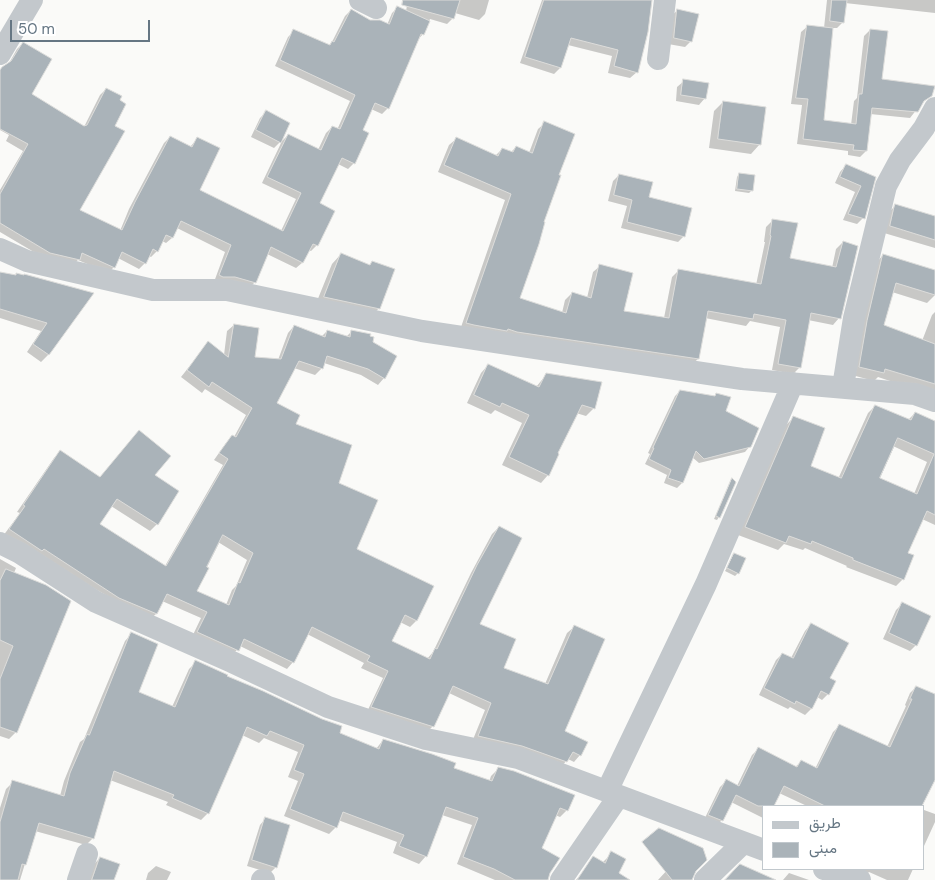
<!DOCTYPE html>
<html>
<head>
<meta charset="utf-8">
<style>
  body { margin:0 }
  #map { position:relative; width:935px; height:880px; overflow:hidden; background:#fafaf8; font-family:"DM Sans",Vazirmatn,sans-serif }
  canvas { display:block }
  .legend { position:absolute; left:762px; top:805px; width:162px; height:65px; box-sizing:border-box; background:#fff; border:1px solid #c1c8cd; margin:0; padding:6px 9px; list-style:none; font-size:15px; color:#657683 }
  .legend li { display:flex; align-items:center; gap:10px; height:25px }
  .legend b { width:25px; border:1px solid #c1c8cd }
  .scale { position:absolute; left:10px; top:20px; width:140px; height:22px; box-sizing:border-box; border:2px solid #657683; border-top:0; padding-left:6px; font-size:15px; line-height:18px; white-space:nowrap; color:#657683; -webkit-text-stroke:4px #fff; paint-order:stroke }
</style>
</head>
<body>
<div id="map">
<canvas width="935" height="880"></canvas>
<ul class="legend">
<li><b style="height:6px;background:#c3c8cc"></b>طريق</li>
<li><b style="height:14px;background:#aab3b9"></b>مبنى</li>
</ul>
<div class="scale">50 m</div>
</div>
<script>
const ctx = document.querySelector('canvas').getContext('2d');
ctx.lineJoin = 'round';
function fillPath(path, color) { ctx.fillStyle = color; ctx.fill(path, 'evenodd'); }
function trace(path, color, width, dash) { ctx.strokeStyle = color; ctx.lineWidth = width; ctx.lineCap = dash ? 'butt' : 'round'; ctx.setLineDash(dash || []); ctx.stroke(path); }
const shadow = new Path2D(`
  M408,0H489L485,14L479,20L455,13L453,18L447,24L430,19L423,34L417,41L388,108L382,114L371,109L361,130L354,163L348,169L338,164L319,204L317,245L311,251L308,250L302,263L296,268L267,254L255,282L249,288L214,282L225,252L177,228L172,238L166,243L162,241L157,251L151,257L149,256L145,263L139,269L118,258L114,267L108,273L78,260L72,265L44,258L0,232V190L23,151L6,141L9,135L0,130V71L8,65L17,49L23,43L30,95L84,127L100,95L106,89L114,126L79,211L120,231L129,209L164,143L170,137L190,147L197,139L199,190L281,231L296,199L262,183L282,141L288,135L318,150L326,133L332,127L337,130L350,101L275,66L288,37L294,31L328,46L332,42L345,16L351,10L370,21L387,25L392,13L398,7L406,11Z
  M542,0H651L637,72L630,78L608,73L612,56L568,45L560,68L554,74L520,63Z
  M827,0H935V13L845,3L843,22L837,28H832L823,121L851,125L854,101L857,98L864,36L870,30L881,80L931,95L921,104L910,118L870,114L866,151L860,157L848,155V151L797,144L802,105L791,104L801,32L808,26L824,28Z
  M678,10L691,41L685,47L668,44L671,16Z
  M684,81L705,98L699,105L676,101L677,87Z
  M723,102L760,144L751,154L709,148L714,111Z
  M266,112L280,142L274,148L251,137L260,118Z
  M545,123L558,175L518,298L562,313L565,300L572,293L587,298L593,272L600,266L622,312L664,318L672,277L678,271L756,285L765,242H764L766,227L773,220L788,259L832,268L836,249L843,242L839,318L833,325L808,320L800,367L793,374L772,370L780,327L750,321L746,326L705,318L698,359L691,365L460,330L505,200L438,172L449,145L456,139L495,156L502,149L510,153L516,147L529,153L538,129Z
  M846,165L874,178L863,218L857,224L843,220L855,192L835,183L840,172Z
  M739,174L752,190L749,193L735,191L737,177Z
  M619,175L684,236L678,242L621,228L627,206L608,201L613,181Z
  M895,206L935,218V248L884,233L889,212Z
  M341,254L369,266L372,262L379,308L370,318L315,306L332,264Z
  M883,255L935,271V295L927,303L892,292L883,326L922,341L932,315L935,312V396L878,377L874,381L852,375L876,263Z
  M0,273L92,294L48,355L41,362L27,352L41,331L0,318Z
  M234,325L254,359L278,360L288,333L294,326L321,337L327,331L346,337L352,331L371,343L384,378L378,385L361,375L324,363L322,368L315,375L294,368L275,403L294,425L337,484L355,549L432,587L416,621L410,627L400,622L390,642L427,659L433,652L471,573L492,534L499,527L479,624L502,668L545,684L567,633L574,627L564,731L580,755L574,762L568,759L560,768L472,742L485,710L449,693L433,726L426,733L366,714L383,678L361,668L364,663L307,634L293,662L287,669L240,646L231,657L191,639L201,618L162,601L156,614L149,620L3,536L20,513L17,512L54,458L61,451L100,478L153,476L157,524L150,531L111,506L98,524L165,566L223,465L214,460L226,443L233,436L234,437L246,415L205,389L202,393L181,377L208,343L224,355L227,331ZM218,542L247,560L236,586L232,590L226,605L196,592L205,567Z
  M488,365L536,387L546,375L594,408L586,416L576,413L556,454L548,475L541,483L502,465L522,423L495,410L491,414L467,403L481,373Z
  M680,391L714,397L717,394L725,412L750,446L745,452L699,463L692,457L682,483L677,488L664,483L667,475L645,464L650,454L648,453L675,396Z
  M875,406L908,420L915,413L935,422V525L922,519L907,554L903,579L896,586L846,567L847,566L805,548L803,550L784,544L778,550L738,535L786,425L793,418L810,467L838,479L868,413ZM893,446L927,462L914,494L878,479Z
  M732,480L719,517L717,520L714,519Z
  M734,555L738,573L735,576L725,571Z
  M0,559L16,568L14,573L16,732L9,739L0,736Z
  M902,604L916,645L910,651L883,639L896,610Z
  M811,624L829,679L828,694L822,700L817,697L811,709L805,715L790,707L788,709L759,695L776,660L782,654L791,658L805,631Z
  M132,633L137,692L172,707L189,669L196,662L338,734L376,749L383,740L452,769L489,782L491,776L498,769L567,810L560,817L555,815L540,849L547,880H495L457,864L472,825L442,815L426,856L419,864L393,853L397,842L338,820L336,827L329,834L284,816L298,781L288,777L298,752L264,738L259,743L242,735L208,813L201,820L166,805L168,802L110,780L93,838L86,845L35,831L20,880H0V808L6,789L13,782L60,796L64,781L80,742L84,739L125,641Z
  M916,687L935,696V775L921,806H807L779,793L773,806H764L763,818L731,802L722,820L716,826L703,822L720,787L726,781L737,786L752,755L758,749L795,767L801,762L815,769L833,732L839,726L887,747L906,706L905,705L910,693Z
  M924,810L935,814V822L924,846Z
  M266,818L276,867L270,873L247,866L260,825Z
  M612,853L613,880H576L594,858L602,863Z
  M100,858L112,880H88L93,865Z
  M156,866L171,872L167,880H146L148,873Z
  M669,868L683,880H658Z
  M847,869H913L908,880H887L869,872L864,877Z
  M789,873L809,880H783Z`);
const building = new Path2D(`
  M403,0H460L454,19L402,5Z
  M544,0H652L648,32L638,73L614,66L618,50L571,38L561,68L525,57Z
  M832,0H847L844,23L830,21Z
  M397,6L430,21L424,35L421,34L389,109L375,103L363,130L369,133L355,164L342,158L320,203L335,211L318,246L313,244L303,263L271,247L256,283L235,277H223L219,275L231,245L181,221L173,238L166,235L158,252L153,249L146,264L122,252L115,268L82,253L80,260L50,253L0,223V194L28,144L0,129V70L2,67L11,61L23,42L52,59L32,94L84,126L87,125L106,88L122,96L120,100L126,104L115,126L125,131L80,210L122,230L135,202L170,136L192,147L197,137L220,148L200,190L283,231L301,193L267,177L288,134L321,150L332,126L340,129L355,95L280,60L293,29L330,45L332,41L334,42L351,9L370,20H380L389,24Z
  M677,9L699,14L692,42L674,38Z
  M807,25L833,28L824,120L856,124L859,94H862L870,29L888,31L882,79L935,86L932,96L924,101L918,112L872,108L867,151L853,150L854,145L803,139L808,99L796,98Z
  M683,79L709,83L706,99L681,95Z
  M723,101L766,107L761,145L718,139Z
  M266,110L290,123L281,143L256,130Z
  M544,121L575,134L559,175H561L544,222H545L539,244L520,298L566,313L572,292L591,298L599,264L633,273L624,311L669,318L678,269L761,284L771,236L770,235L772,219L798,223L790,258L836,267L843,241L858,246L841,319L811,313L801,368L778,364L786,320L754,314L753,319L708,311L699,359L517,332L508,329L507,331L474,325L466,323L511,194L444,165L456,137L498,156L502,148L513,152L516,146L532,153Z
  M846,164L876,177L865,219L848,214L861,186L840,177Z
  M739,173L755,175L753,191L737,189Z
  M619,174L653,182L649,197L692,208L685,237L627,222L632,200L614,195Z
  M895,204L935,216V240L890,226Z
  M341,253L370,265L372,261L395,269L380,309L324,297Z
  M883,254L935,270V295L896,283L884,325L935,344V384L885,369L884,373L859,367L867,321Z
  M0,272L16,275V273L24,275V274L94,293L49,355L33,344L47,323L0,309Z
  M234,324L259,328L255,357L281,359L294,325L325,337L327,330L350,337L351,330L371,334L370,336L374,337L373,342L397,356L385,379L368,369L327,356L323,369L299,361L277,403L300,415L296,424L352,445L339,483L378,500L357,549L434,586L417,621L405,615L392,641L430,659L435,648L437,649L477,565L499,526L522,538L480,624L516,639L504,668L548,684L574,625L605,639L565,731L588,742L581,756L573,752L567,762L522,746L478,736L491,703L453,686L434,727L371,707L388,671L367,661L370,656L312,627L294,663L244,639L239,651L197,632L207,612L167,594L157,614L119,598L44,549L42,551L9,529L25,506L23,505L60,450L100,477L139,430L171,456L155,475L179,491L158,525L117,499L100,524L166,566L228,459L219,453L232,435L236,437L252,408L212,382L209,387L187,370L208,341L228,357ZM223,535L253,553L240,583L238,582L229,605L197,591L209,568L207,567Z
  M488,364L539,387L546,373L602,382L595,409L582,405L558,453L559,454L549,476L509,457L529,415L502,403L500,407L474,395Z
  M680,390L715,396L716,393L731,397L726,411L759,428L751,447L704,459L696,451L683,483L668,478L671,470L649,459L654,448H653Z
  M875,405L911,420L915,412L935,421V515L927,511L908,553L914,555L904,580L853,560V558L812,541L811,544L789,536L786,543L745,527L793,416L825,428L811,466L841,478ZM898,438L934,454L917,494L880,478Z
  M732,478L736,482L720,518L716,516Z
  M734,553L746,558L739,574L727,568Z
  M6,569L46,585L71,601L17,733L0,727V679L13,646L0,640V581Z
  M902,602L931,616L917,646L889,633Z
  M811,623L849,643L830,678L836,681L829,695L821,691L812,709L796,701L795,704L764,688L782,653L793,658Z
  M131,632L158,644L139,692L175,707L195,660L228,675L227,676L263,691L322,719L342,726L340,733L379,749L383,739L432,754L456,763L454,768L492,781L498,767L514,771L575,795L568,811L560,808L542,848L560,858L550,873L548,880H515L494,869L463,857L478,818L446,807L427,857L399,846L404,835L343,812L337,828L290,809L304,774L294,770L304,745L270,731L267,736L247,727L209,814L172,798L174,795L114,771L94,839L39,823L26,865L22,864L18,880H0V822L12,780L64,796L70,773L87,734L89,735Z
  M916,686L935,694V780L922,806H825L784,786L774,806H758L736,795L723,821L708,815L726,779L739,786L758,747L797,767L801,760L817,768L839,724L890,747L912,699H910Z
  M265,817L290,825L277,868L252,860Z
  M659,828L703,848L707,860L696,871L692,880H672L642,842Z
  M611,851L626,859L619,873L630,880H577L593,856L605,863Z
  M100,857L120,864L114,880H92Z
  M740,864L776,880H725Z`);
const minor = new Path2D(`
  M360,0L376,8
  M0,54L32,0
  M658,59L665,0
  M0,249L27,261L153,290H227L422,331L742,379L915,394L935,401
  M843,387L854,318L886,186L900,160L924,128L935,108
  M0,543L20,553L96,602L232,662L328,707L426,739L518,758L764,850
  M607,791L706,584L793,383
  M824,869L860,880
  M78,880L87,854
  M262,880H264
  M561,880L618,797
  M705,880L743,843`);
fillPath(shadow, '#0003');
fillPath(building, '#aab3b9');
trace(building, '#dcdcda', 1);
trace(minor, '#c3c8cc', 22);
</script>
</body>
</html>
